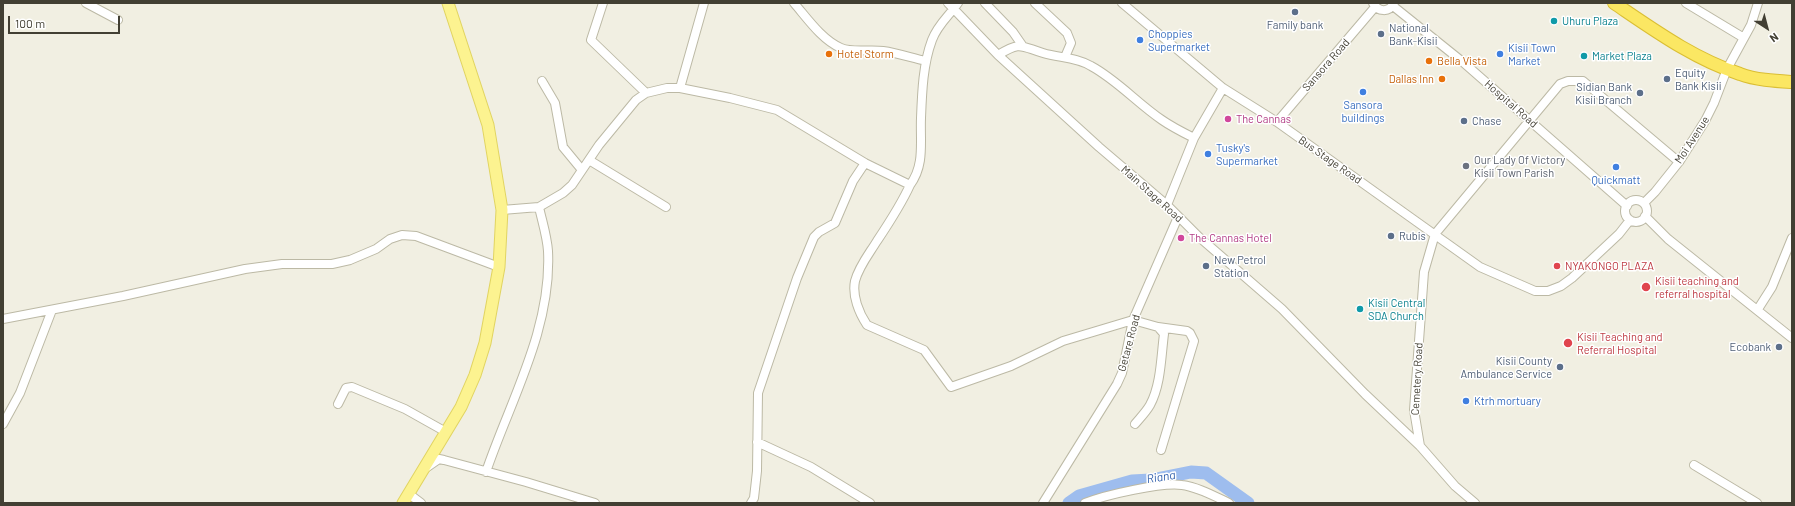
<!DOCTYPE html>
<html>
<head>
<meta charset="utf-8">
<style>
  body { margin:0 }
  #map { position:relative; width:1795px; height:506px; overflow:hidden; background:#f1efe2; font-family:Barlow,sans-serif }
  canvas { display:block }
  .frame { position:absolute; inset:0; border:4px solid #423f33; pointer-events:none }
  .north { position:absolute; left:1747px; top:8px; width:40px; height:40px; -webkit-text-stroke:3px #fff; paint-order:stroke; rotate:144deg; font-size:11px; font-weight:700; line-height:16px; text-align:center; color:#423f33 }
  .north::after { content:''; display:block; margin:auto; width:14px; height:18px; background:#423f33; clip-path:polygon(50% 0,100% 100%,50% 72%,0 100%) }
  .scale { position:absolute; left:8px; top:16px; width:112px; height:18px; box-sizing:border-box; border:2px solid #423f33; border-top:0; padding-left:5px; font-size:12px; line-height:14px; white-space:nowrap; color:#423f33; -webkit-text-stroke:3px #fff; paint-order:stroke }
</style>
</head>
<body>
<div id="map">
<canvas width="1795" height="506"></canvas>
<div class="frame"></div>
<div class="north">N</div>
<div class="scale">100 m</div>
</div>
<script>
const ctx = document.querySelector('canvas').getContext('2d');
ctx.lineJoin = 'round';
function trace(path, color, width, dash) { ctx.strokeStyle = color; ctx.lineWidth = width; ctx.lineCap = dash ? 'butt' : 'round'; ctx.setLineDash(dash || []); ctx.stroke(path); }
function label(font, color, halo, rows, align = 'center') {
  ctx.font = font + ' Barlow,sans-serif'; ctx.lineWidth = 3; ctx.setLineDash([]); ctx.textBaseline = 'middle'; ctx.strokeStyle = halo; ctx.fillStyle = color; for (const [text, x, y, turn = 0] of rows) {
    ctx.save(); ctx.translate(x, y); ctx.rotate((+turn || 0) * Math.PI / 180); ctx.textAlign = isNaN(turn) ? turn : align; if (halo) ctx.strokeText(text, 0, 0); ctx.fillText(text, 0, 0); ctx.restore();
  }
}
const river = new Path2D(`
  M1069,503L1079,496L1132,481L1151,480L1191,472L1206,473L1248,503`);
const minor = new Path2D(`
  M86,3L118,20
  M603,3L591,40L646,93
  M794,3C807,18 822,40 841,48C852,53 870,49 883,51C898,53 912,58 926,61
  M948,3L998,55L1099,147L1167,205L1199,237L1282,309L1365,394L1420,446L1455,486L1475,503
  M985,3L1013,32L1022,45
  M1035,3L1067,33L1071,43L1065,57
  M1122,3L1223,88L1277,122L1480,267L1535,291H1548L1561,286L1572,278L1619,234L1630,220
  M1373,3C1378,12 1389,13 1394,3
  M1686,3L1744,38
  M1393,6L1464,63L1627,206
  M998,55C1021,41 1020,46 1043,53C1059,58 1076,57 1091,66C1117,80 1137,103 1162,120C1172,127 1182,132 1194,138
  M542,81L555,103L563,147L582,170
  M680,88L704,3
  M1277,122L1375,7
  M589,160L666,207
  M910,185C901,205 889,223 877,241C869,254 859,266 855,281C852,296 859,313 867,325L924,350L951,387L1011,366L1063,341L1133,320L1158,327L1164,334C1161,357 1161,385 1150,405C1146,412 1140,418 1135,424
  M1625 211a11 11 0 1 1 22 0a11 11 0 1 1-22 0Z
  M1644,203L1655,192L1679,162L1705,121L1714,103L1727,69L1751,25L1758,3
  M1167,205L1194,138L1223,88
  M502,210L539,207L563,193L572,185L599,145L636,100L646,93L667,88H680L730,98L777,110L865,163L910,185C925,165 920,142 921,118C922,92 923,64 932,40C938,24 949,16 958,3
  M1645,216L1668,239L1792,338
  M1758,309L1772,287L1792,238
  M3,319L123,296L245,269L282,264H332L350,260L376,249L390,239L402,235L416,236L499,267
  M1158,327L1187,331L1190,333L1194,341L1161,450
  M338,404L346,388L352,387L405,409L446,432
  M3,424L20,393L52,310
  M757,442L811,467L870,503
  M1420,446L1414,410L1424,272L1435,234L1560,84L1568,81H1583L1679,162
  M1694,465L1757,503
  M426,468L439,459L444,460L526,482L595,503
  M486,472C510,401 552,329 548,251C547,236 542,221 539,207
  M409,494L421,503
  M751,503L754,498L757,471L758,393L797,278L814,237L819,232L835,223L853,181L865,163
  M1043,503L1117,384L1122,373L1133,320L1178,217
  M1085,503C1105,495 1162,482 1182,485C1198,487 1214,496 1229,503`);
const major = new Path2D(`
  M403,503L461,407L475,375L485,343L499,267L502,210L488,125L448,3`);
const highway = new Path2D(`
  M1614,3C1654,30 1694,59 1740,74C1756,80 1775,81 1792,82`);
const markers = [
  [1295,12,4,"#5c6f8a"],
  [1554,21,4,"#0f9aa8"],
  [1381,34,4,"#5c6f8a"],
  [1140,40,4,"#3f7fe0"],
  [829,54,4,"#e8710a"],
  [1500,54,4,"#3f7fe0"],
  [1584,56,4,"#0f9aa8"],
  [1429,61,4,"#e8710a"],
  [1442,79,4,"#e8710a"],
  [1667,79,4,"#5c6f8a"],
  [1363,92,4,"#3f7fe0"],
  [1640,93,4,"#5c6f8a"],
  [1228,119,4,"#d1479c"],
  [1464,121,4,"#5c6f8a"],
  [1208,154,4,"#3f7fe0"],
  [1466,166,4,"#6b7280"],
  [1616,167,4,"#3f7fe0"],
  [1391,236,4,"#5c6f8a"],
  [1181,238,4,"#d1479c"],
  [1206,266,4,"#5c6f8a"],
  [1557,266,4,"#e0444e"],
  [1646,287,5,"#e0444e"],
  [1360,309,4,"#0f9aa8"],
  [1568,343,5,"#e0444e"],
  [1779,347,4,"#5c6f8a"],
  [1560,367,4,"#5c6f8a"],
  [1466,401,4,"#3f7fe0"]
];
const cultureNames = [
  ["Uhuru Plaza",1562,21],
  ["Market Plaza",1592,56],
  ["Kisii Central",1368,303],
  ["SDA Church",1368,316]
];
const serviceNames = [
  ["Family bank",1295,25,"center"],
  ["National",1389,28],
  ["Bank-Kisii",1389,41],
  ["Equity",1675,73],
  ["Bank Kisii",1675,86],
  ["Sidian Bank",1632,87,"right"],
  ["Kisii Branch",1632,100,"right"],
  ["Chase",1472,121],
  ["Rubis",1399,236],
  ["New Petrol",1214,260],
  ["Station",1214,273],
  ["Ecobank",1771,347,"right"],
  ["Kisii County",1552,361,"right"],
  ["Ambulance Service",1552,374,"right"]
];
const shopNames = [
  ["Choppies",1148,34],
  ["Supermarket",1148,47],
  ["Kisii Town",1508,48],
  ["Market",1508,61],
  ["Sansora",1363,105,"center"],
  ["buildings",1363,118,"center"],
  ["Tusky's",1216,148],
  ["Supermarket",1216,161],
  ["Quickmatt",1616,180,"center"],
  ["Ktrh mortuary",1474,401]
];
const foodNames = [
  ["Hotel Storm",837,54],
  ["Bella Vista",1437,61],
  ["Dallas Inn",1434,79,"right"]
];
const streetNames = [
  ["Sansora Road",1326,65,-49],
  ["Hospital Road",1511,104,41],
  ["Moi Avenue",1692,140,-57],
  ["Bus Stage Road",1330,160,35],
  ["Main Stage Road",1152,194,42],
  ["Getare Road",1129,343,-75],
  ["Cemetery Road",1417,379,-87]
];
const hotelNames = [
  ["The Cannas",1236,119],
  ["The Cannas Hotel",1189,238]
];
const worshipNames = [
  ["Our Lady Of Victory",1474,160],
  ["Kisii Town Parish",1474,173]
];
const healthNames = [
  ["NYAKONGO PLAZA",1565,266],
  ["Kisii teaching and",1655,281],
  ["referral hospital",1655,294],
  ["Kisii Teaching and",1577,337],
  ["Referral Hospital",1577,350]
];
const waterNames = [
  ["Riana",1161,477,-9]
];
trace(river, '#9ebdee', 13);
trace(minor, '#bcb9a5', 10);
trace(major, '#e1d461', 13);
trace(highway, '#dabe34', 14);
trace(minor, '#fff', 8);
trace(major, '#fcf390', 11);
trace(highway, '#fbe763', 12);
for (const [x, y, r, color] of markers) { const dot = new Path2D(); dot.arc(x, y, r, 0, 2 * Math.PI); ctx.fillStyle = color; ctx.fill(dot); trace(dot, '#fff', 1.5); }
label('11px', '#0d838f', '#fff', cultureNames, 'left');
label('11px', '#4e5e75', '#fff', serviceNames, 'left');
label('11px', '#366cbe', '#fff', shopNames, 'left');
label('11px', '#c56008', '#fff', foodNames, 'left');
label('11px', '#423f33', '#fff', streetNames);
label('11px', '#b23c85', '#fff', hotelNames, 'left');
label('11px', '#5b616d', '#fff', worshipNames, 'left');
label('11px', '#be3a42', '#fff', healthNames, 'left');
label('italic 12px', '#2f5eab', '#fff', waterNames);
</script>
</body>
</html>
